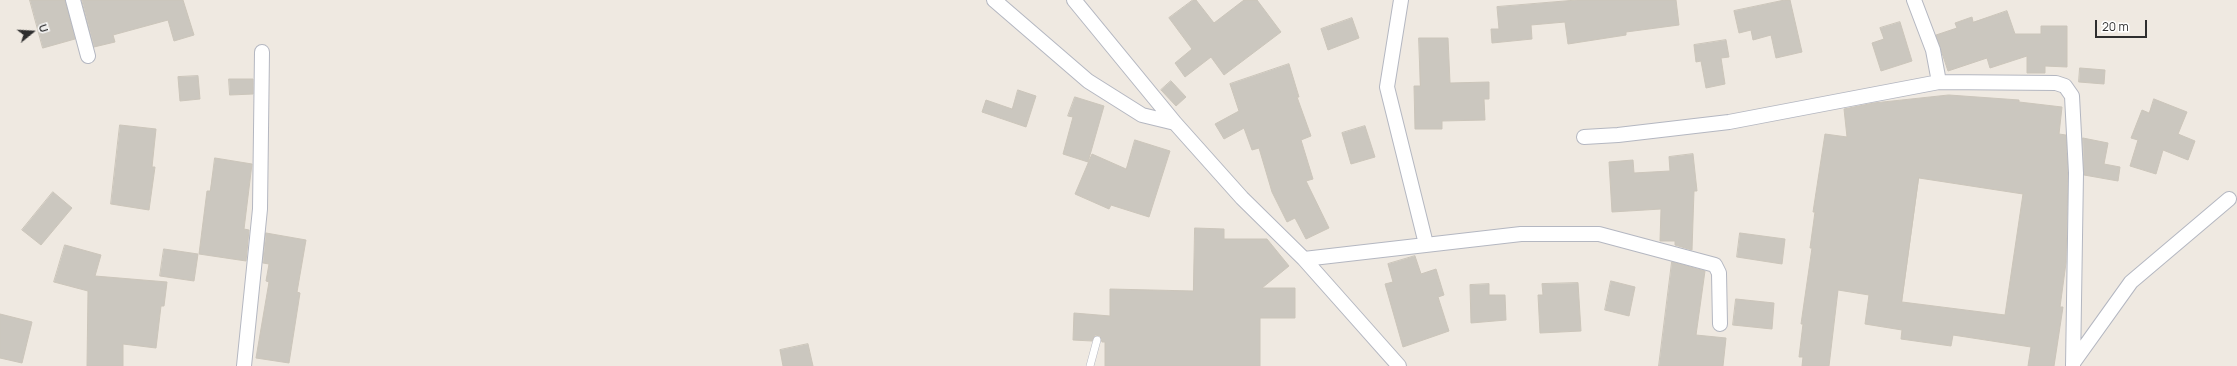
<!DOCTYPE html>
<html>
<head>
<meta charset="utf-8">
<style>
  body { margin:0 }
  #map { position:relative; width:2237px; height:366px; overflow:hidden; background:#efe9e1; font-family:Manrope,sans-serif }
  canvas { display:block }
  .north { position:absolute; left:12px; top:12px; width:40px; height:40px; -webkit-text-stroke:3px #fff; paint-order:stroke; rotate:72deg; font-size:11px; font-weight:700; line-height:16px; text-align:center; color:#2e2e2e }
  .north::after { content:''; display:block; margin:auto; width:14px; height:18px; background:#2e2e2e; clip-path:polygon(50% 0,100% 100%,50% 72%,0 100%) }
  .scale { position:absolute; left:2095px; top:20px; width:52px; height:18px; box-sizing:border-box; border:2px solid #2e2e2e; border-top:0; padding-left:5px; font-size:12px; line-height:14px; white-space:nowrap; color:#2e2e2e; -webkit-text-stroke:3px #fff; paint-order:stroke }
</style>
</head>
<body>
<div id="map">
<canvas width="2237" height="366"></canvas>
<div class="north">U</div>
<div class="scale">20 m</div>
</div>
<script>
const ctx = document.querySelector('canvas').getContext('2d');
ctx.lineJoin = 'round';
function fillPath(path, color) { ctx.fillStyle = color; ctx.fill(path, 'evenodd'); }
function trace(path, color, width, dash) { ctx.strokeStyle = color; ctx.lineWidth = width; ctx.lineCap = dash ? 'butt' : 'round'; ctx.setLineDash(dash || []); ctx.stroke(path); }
const building = new Path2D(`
  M30,0H65L75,39L43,48Z
  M82,0H183L194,35L174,41L168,20L113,35L115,42L94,47Z
  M1193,0H1196L1214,23L1244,0H1257L1281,32L1224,75L1211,57L1185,77L1175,63L1192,49L1169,18Z
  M1577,0H1676L1679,25L1626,32V35L1568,44L1565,22L1531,25L1532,39L1492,43L1491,29H1499L1497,7Z
  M1785,0H1790L1802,52L1776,58L1771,35L1753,40L1751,30L1739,33L1734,11Z
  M2007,11L2015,34H2041V26H2067V67L2045,66V73H2027V56L1990,68L1987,58L1948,71L1936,35L1957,28L1955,23L1972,17L1973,22Z
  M1352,18L1359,38L1328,50L1321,29Z
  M1900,22L1912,61L1881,71L1872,43L1884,39L1880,28Z
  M1419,38H1448L1450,83L1489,82V99H1484L1485,120L1442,121V129H1415L1414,86H1420Z
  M1726,40L1729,57L1721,58L1725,84L1706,88L1701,61L1696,62L1694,45Z
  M1289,64L1299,97H1297L1311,136L1301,140L1313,179L1306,181L1329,228L1306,239L1295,218L1287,222L1272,192L1259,148L1252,150L1244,128L1224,139L1215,124L1239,111L1230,84Z
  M2080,68L2105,70L2104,84L2079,82Z
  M198,76L200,99L180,101L178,77Z
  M229,79H253V94L230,95Z
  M1171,81L1186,97L1176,106L1161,90Z
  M1018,90L1036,96L1026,127L982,112L986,100L1012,109Z
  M1949,95L2019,100V102L2062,107L2059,134L2066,135L2068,173L2066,263L2060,307H2063L2054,366H2028L2031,347L1953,335L1951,346L1901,339L1902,330L1865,324L1869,295L1838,290L1829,366H1802L1803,357H1799L1803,324H1801L1812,248H1810L1815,212H1813L1825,134L1847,137L1844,109L1874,103ZM1919,178L2023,194L2005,315L1902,302Z
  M1075,97L1104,106L1088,162L1063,154L1073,117L1068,116Z
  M2154,99L2187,112L2178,134L2195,141L2188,160L2163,150L2156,174L2130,166L2138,140L2131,138L2142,110L2149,113Z
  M120,125L156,129L152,167H155L149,210L111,204Z
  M1365,126L1375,157L1351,164L1342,133Z
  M2083,138L2108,143L2104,164L2120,167L2118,181L2084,175Z
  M1135,140L1170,151L1149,217L1111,205L1109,209L1075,194L1092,154L1126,169Z
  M1693,154L1697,191H1694L1692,250L1675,245V241H1660L1661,209L1612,212L1609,162L1633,160L1634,173L1670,171L1669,157Z
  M215,158L252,164L244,229L249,230L246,261L199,254L207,191H210Z
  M53,192L72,208L41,245L22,230Z
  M1195,228L1224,229V239H1267L1289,266L1262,288H1295V318H1260V366H1105V342H1102L1100,336L1095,335L1092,341L1073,340L1074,313L1110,316V289L1193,291Z
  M266,233L306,240L297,292L300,293L289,363L256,358L269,282L266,281L269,264L263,263Z
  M1740,233L1785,239L1782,264L1737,257Z
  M65,245L101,255L95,276L167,282L164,306H161L156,348L123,344V366H87L88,291L54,282Z
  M164,249L198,254L194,281L160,276Z
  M1415,256L1421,274L1436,269L1444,295L1438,297L1449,331L1403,347L1385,284L1393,282L1388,264Z
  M1672,262L1705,271L1696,335L1726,338L1723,366H1659Z
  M1611,281L1635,287L1629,316L1605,310Z
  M1578,283L1581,331L1540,333L1538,295H1543L1542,284Z
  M1489,284V295H1505L1506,320L1471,323L1470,285Z
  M1736,299L1774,303L1772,329L1733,325Z
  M0,314L32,322L22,363L0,358Z
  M808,344L813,366H783L780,350Z`);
const service = new Path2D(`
  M1090,366L1097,340`);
const minor = new Path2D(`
  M73,0L88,56
  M994,0L1088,81L1142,115L1175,123
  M1074,0L1175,123L1242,198L1304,259L1399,366
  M1401,0L1387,87L1426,244
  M1914,0L1933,50L1939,82
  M1584,137L1618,135L1729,122L1939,82L2056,83L2065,86L2072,96L2076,173L2073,366
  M1304,259L1521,234H1599L1715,265L1719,273L1720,324
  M2073,363L2131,282L2229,199
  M244,366L260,209L262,52`);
fillPath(building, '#cbc7bf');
trace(building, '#cbc5ba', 1);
trace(service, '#b4b7c1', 8);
trace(minor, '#b4b7c1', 16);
trace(service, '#fff', 7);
trace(minor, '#fff', 14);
</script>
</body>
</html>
